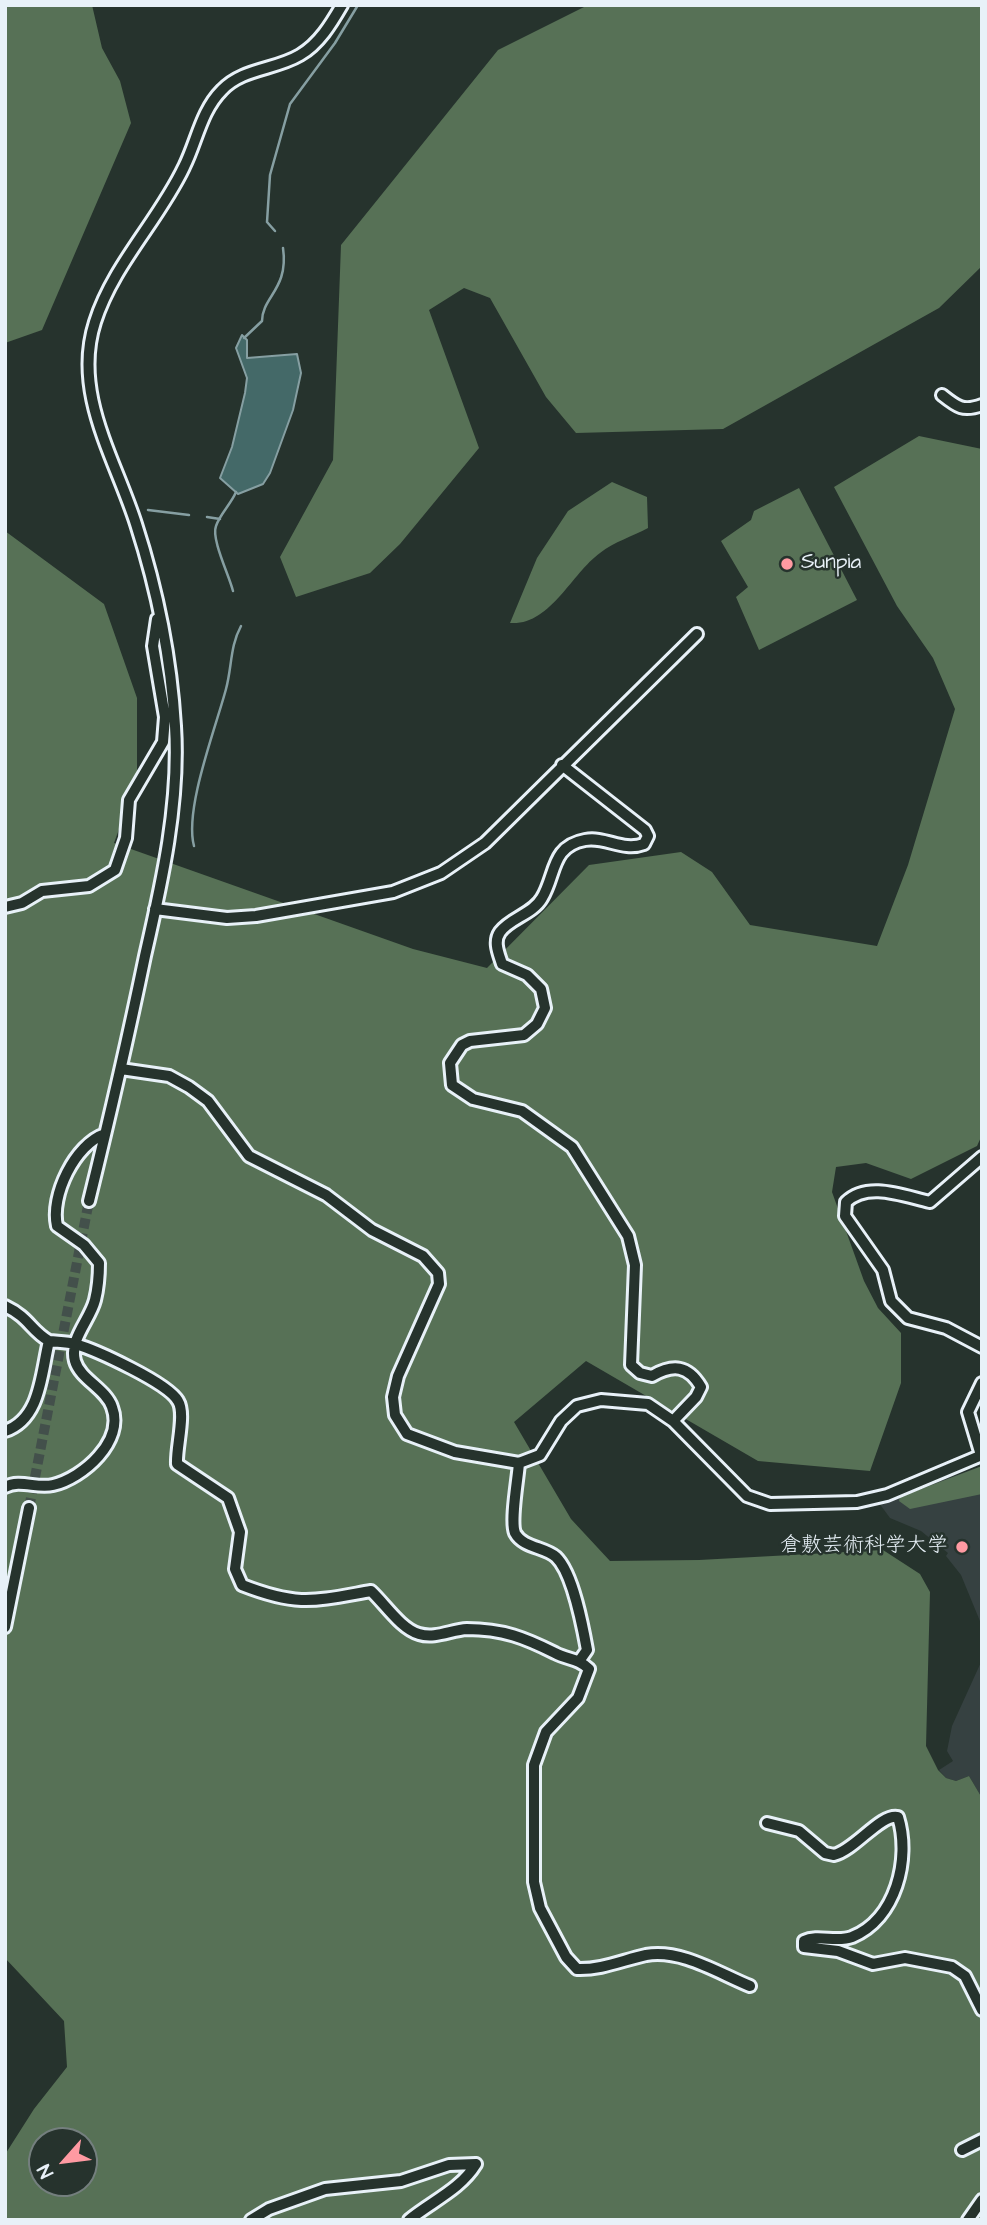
<!DOCTYPE html>
<html>
<head>
<meta charset="utf-8">
<style>
  body { margin:0 }
  #map { position:relative; width:987px; height:2225px; overflow:hidden; background:#26332d; font-family:"Architects Daughter",sans-serif }
  canvas { display:block }
  .frame { position:absolute; inset:0; border:7px solid #e8f1f8; pointer-events:none }
  .north { position:absolute; left:28px; top:2127px; width:70px; height:70px; box-sizing:border-box; background:#26332d; border:2px solid #747f7e; border-radius:50%; rotate:242deg; font-size:19px; font-weight:700; line-height:28px; text-align:center; color:#e8f1f8 }
  .north::after { content:''; display:block; margin:auto; width:24px; height:32px; background:#ff9aa2; clip-path:polygon(50% 0,100% 100%,50% 72%,0 100%) }
</style>
</head>
<body>
<div id="map">
<canvas width="987" height="2225"></canvas>
<div class="frame"></div>
<div class="north">N</div>
</div>
<script>
const ctx = document.querySelector('canvas').getContext('2d');
ctx.lineJoin = 'round';
function fillPath(path, color) { ctx.fillStyle = color; ctx.fill(path, 'evenodd'); }
function trace(path, color, width, dash) { ctx.strokeStyle = color; ctx.lineWidth = width; ctx.lineCap = dash ? 'butt' : 'round'; ctx.setLineDash(dash || []); ctx.stroke(path); }
function label(font, color, halo, rows, align = 'center') {
  ctx.font = font + ' "Architects Daughter","Klee One",sans-serif'; ctx.lineWidth = 5; ctx.setLineDash([]); ctx.textBaseline = 'middle'; ctx.strokeStyle = halo; ctx.fillStyle = color; for (const [text, x, y, turn = 0] of rows) {
    ctx.save(); ctx.translate(x, y); ctx.rotate((+turn || 0) * Math.PI / 180); ctx.textAlign = isNaN(turn) ? turn : align; if (halo) ctx.strokeText(text, 0, 0); ctx.fillText(text, 0, 0); ctx.restore();
  }
}
const built = new Path2D(`
  M982,1466V1626L961,1575L946,1556L948,1553L921,1531L890,1518L879,1503Z
  M982,1660V1798L969,1776L956,1781L946,1778L939,1770L953,1761L947,1751L952,1726Z`);
const green = new Path2D(`
  M5,5H92L102,48L120,81L131,123L42,330L5,343Z
  M588,5H982V266L939,308L723,429L576,433L546,397L490,298L464,288L429,310L479,448L400,544L370,573L296,597L280,557L333,460L341,245L498,50Z
  M919,436L982,449V1135L977,1146L911,1179L866,1163L836,1167L832,1192L864,1281L878,1308L901,1333V1383L870,1471L758,1461L586,1361L514,1422L571,1519L610,1561L699,1560L883,1550L920,1574L930,1592L926,1746L938,1770L946,1778L956,1781L969,1776L982,1798V2220H5L6,2153L34,2109L67,2067L64,2021L5,1958V531L104,604L137,698V780L114,843L413,949L487,968L589,865L681,852L712,872L750,925L877,946L908,865L955,709L933,658L897,606L834,487ZM42,2141H84V2183H42Z
  M612,482L647,497L648,528C633,536 614,542 600,553C571,574 550,626 510,623L537,558L568,511Z
  M799,488L857,600L759,650L736,597L748,587L721,541L751,520L754,511Z
  M982,1466V1494L910,1509L899,1501L900,1497Z`);
const water = new Path2D(`
  M242,335L247,340V358L297,354L301,373L293,410L270,473L263,484L238,494L220,478L232,447L245,393L247,378L236,348Z`);
const stream = new Path2D(`
  M275,231L267,222L270,175L290,104L335,43L358,5
  M244,338L262,321C262,297 289,289 283,248
  M148,510L189,515
  M207,517L220,519
  M233,591C229,575 211,539 216,526C220,514 231,504 236,492
  M194,846C184,809 216,727 226,689C232,667 230,646 241,626`);
const minorTunnel = new Path2D(`
  M29,1508L89,1201`);
const minor = new Path2D(`
  M942,395C957,407 963,412 982,405
  M562,765L645,830L648,836L644,844C622,852 606,836 585,840C551,846 556,875 542,898C533,914 510,918 500,932C493,942 499,954 502,964L527,975L541,989L545,1008L537,1024L524,1035L470,1041L462,1045L450,1063L452,1085L473,1099L522,1111L572,1147L628,1236L635,1265L631,1365L640,1373L652,1376C673,1364 688,1365 701,1387L696,1397L673,1421
  M5,907L22,903L42,891L89,886L115,870L126,838L129,800L163,742L165,717L153,646L157,619
  M155,909L227,918L256,916L393,892L441,873L485,843L697,634
  M121,1069L169,1076L189,1087L208,1101L249,1156L326,1195L372,1230L423,1256L438,1273L439,1284L398,1376L393,1397L395,1415L407,1434L455,1452L519,1463L540,1455L561,1421L577,1406L601,1400L648,1404L673,1421L747,1496L770,1504L857,1502L887,1495L982,1455
  M982,1157L930,1202C903,1196 868,1181 846,1202L845,1216L883,1270L891,1301L908,1318L946,1328L982,1347
  M89,1201C109,1120 128,1038 145,956C162,882 180,802 175,726C171,659 157,589 136,524C115,458 72,393 95,322C113,265 159,220 184,167C197,141 201,111 222,90C243,68 275,70 300,55C319,44 331,24 342,5
  M5,1306C30,1318 30,1330 49,1341
  M5,1431C41,1419 41,1373 49,1341C57,1342 67,1342 75,1344C96,1350 168,1383 178,1401C186,1414 176,1447 177,1464L228,1498L240,1532L235,1569L242,1585C298,1607 314,1601 371,1591C385,1604 401,1629 419,1634C435,1639 451,1630 467,1629C503,1629 525,1638 555,1653C568,1660 578,1658 589,1669L578,1698L546,1732L534,1765V1882L540,1908L566,1957L577,1969C601,1970 623,1960 646,1955C682,1949 718,1973 750,1986
  M981,1455L968,1412L982,1383
  M519,1463C518,1478 510,1521 515,1533C523,1548 545,1547 556,1557C573,1573 583,1628 587,1650L580,1660
  M5,1487C20,1479 37,1489 53,1485C83,1478 125,1441 112,1407C106,1389 80,1379 75,1361C69,1339 90,1320 95,1300C98,1288 99,1275 99,1263L84,1245L57,1226C50,1196 75,1144 105,1134
  M5,1627L29,1508
  M767,1823L799,1831L825,1853L834,1855C855,1850 881,1813 898,1817C911,1859 896,1919 852,1937C836,1943 818,1934 804,1941V1947L838,1951L873,1964L905,1958L952,1967L965,1976L982,2010
  M962,2150L982,2140
  M251,2220L269,2209L325,2189L401,2181L449,2165L476,2164
  M409,2220C432,2201 460,2190 476,2164
  M968,2220L982,2200`);
const markers = [
  [787,564,7,"#ff9aa2"],
  [962,1547,7,"#ff9aa2"]
];
const poiNames = [
  ["Sunpia",801,564],
  ["倉敷芸術科学大学",948,1547,"right"]
];
fillPath(built, '#364141');
fillPath(green, '#577156');
fillPath(water, '#446968');
trace(water, '#869fa2', 2);
trace(stream, '#869fa2', 2.5);
trace(minorTunnel, '#43504b', 10, [10, 5]);
trace(minor, '#e8f1f8', 16);
trace(minor, '#26332d', 10);
for (const [x, y, r, color] of markers) { const dot = new Path2D(); dot.arc(x, y, r, 0, 2 * Math.PI); ctx.fillStyle = color; ctx.fill(dot); trace(dot, '#26332d', 2.5); }
label('21px', '#e8f1f8', '#26332d', poiNames, 'left');
</script>
</body>
</html>
